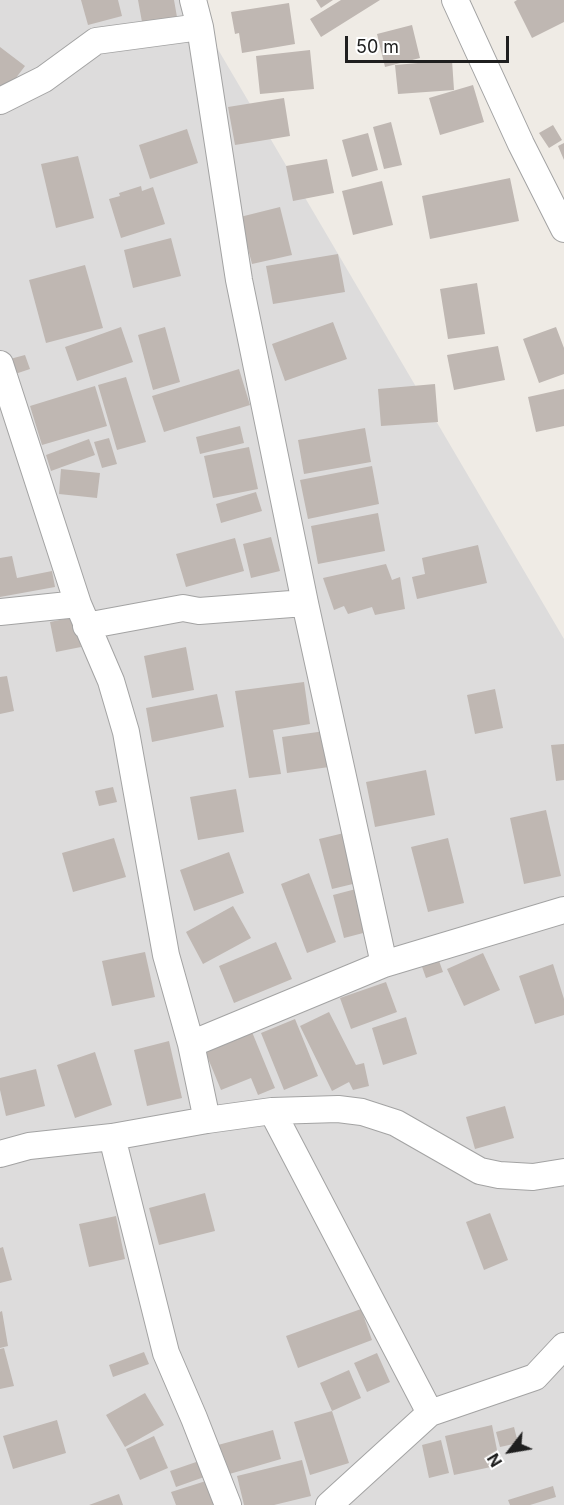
<!DOCTYPE html>
<html>
<head>
<meta charset="utf-8">
<style>
  body { margin:0 }
  #map { position:relative; width:564px; height:1505px; overflow:hidden; background:#efebe5; font-family:Inter,sans-serif }
  canvas { display:block }
  .north { position:absolute; left:480px; top:1421px; width:60px; height:60px; -webkit-text-stroke:4px #fff; paint-order:stroke; rotate:239deg; font-size:16px; font-weight:700; line-height:24px; text-align:center; color:#1f1f1f }
  .north::after { content:''; display:block; margin:auto; width:21px; height:27px; background:#1f1f1f; clip-path:polygon(50% 0,100% 100%,50% 72%,0 100%) }
  .scale { position:absolute; left:345px; top:36px; width:164px; height:27px; box-sizing:border-box; border:3px solid #1f1f1f; border-top:0; padding-left:8px; font-size:18px; line-height:21px; white-space:nowrap; color:#1f1f1f; -webkit-text-stroke:4px #fff; paint-order:stroke }
</style>
</head>
<body>
<div id="map">
<canvas width="564" height="1505"></canvas>
<div class="north">N</div>
<div class="scale">50 m</div>
</div>
<script>
const ctx = document.querySelector('canvas').getContext('2d');
ctx.lineJoin = 'round';
function fillPath(path, color) { ctx.fillStyle = color; ctx.fill(path, 'evenodd'); }
function trace(path, color, width, dash) { ctx.strokeStyle = color; ctx.lineWidth = width; ctx.lineCap = dash ? 'butt' : 'round'; ctx.setLineDash(dash || []); ctx.stroke(path); }
const residential = new Path2D(`
  M0,0H189L564,639V1505H0Z`);
const building = new Path2D(`
  M81,0H118L122,16L88,25Z
  M138,0H174L177,17L142,22Z
  M316,0H333L321,8Z
  M341,0H380L321,37L310,19Z
  M517,0H564V22L532,38L514,2Z
  M289,3L295,44L242,53L239,33L235,34L231,12Z
  M412,25L420,58L385,67L377,34Z
  M0,47L25,66L6,91L0,86Z
  M310,50L314,89L260,94L256,56Z
  M452,60L454,90L398,94L395,65Z
  M473,85L484,122L440,135L429,98Z
  M284,98L290,136L235,145L228,107Z
  M391,122L402,165L384,169L373,127Z
  M553,125L562,140L549,148L539,133Z
  M187,129L198,163L150,179L139,145Z
  M368,133L378,170L352,177L342,140Z
  M564,143V160L558,146Z
  M78,156L94,218L56,228L41,164Z
  M327,159L334,193L293,201L286,166Z
  M510,178L519,221L430,239L422,196Z
  M382,181L393,225L353,235L342,191Z
  M141,186L142,191L153,187L165,224L121,238L109,199L120,196L119,193Z
  M280,207L292,255L252,264L240,217Z
  M171,238L181,276L133,288L124,250Z
  M338,254L345,292L273,304L266,266Z
  M85,265L103,328L46,343L29,280Z
  M477,283L485,334L448,339L440,289Z
  M333,322L347,359L285,381L272,344Z
  M121,327L133,362L77,381L65,347Z
  M165,327L180,382L153,390L138,335Z
  M556,327L564,348V374L539,383L523,339Z
  M498,346L505,380L454,390L447,355Z
  M25,355L30,369L15,374L10,359Z
  M239,369L250,405L164,432L152,396Z
  M126,377L146,442L117,450L98,385Z
  M435,384L438,422L381,426L378,389Z
  M95,386L107,426L42,445L30,406Z
  M564,389V426L536,432L528,397Z
  M240,426L244,443L200,454L196,437Z
  M365,428L371,462L304,474L298,440Z
  M109,438L117,464L102,468L94,442Z
  M89,439L95,455L51,471L46,455Z
  M249,447L258,489L213,498L204,456Z
  M372,466L379,504L308,519L300,480Z
  M61,469L100,473L97,498L59,494Z
  M256,492L262,511L221,523L216,504Z
  M378,513L385,551L318,564L311,526Z
  M271,537L280,571L251,578L243,544Z
  M235,538L244,571L186,587L176,554Z
  M478,545L487,583L417,599L412,577L425,574L422,558Z
  M12,556L17,578L52,571L55,587L0,597V558Z
  M386,564L392,580L400,577L405,609L375,615L372,607L348,614L344,606L334,610L323,578Z
  M74,617L81,647L56,652L50,622Z
  M186,647L194,690L152,698L144,656Z
  M7,676L14,711L0,714V677Z
  M304,682L310,724L273,730L281,774L249,778L235,691Z
  M495,689L503,728L475,734L467,695Z
  M217,694L224,727L152,742L146,708Z
  M325,731L329,767L287,773L282,737Z
  M564,744V780L556,781L551,745Z
  M426,770L435,815L375,827L366,782Z
  M113,787L117,802L99,806L95,791Z
  M236,789L244,832L198,840L190,797Z
  M546,810L561,876L524,884L510,818Z
  M344,833L357,883L332,889L319,839Z
  M114,838L126,877L73,892L62,853Z
  M448,838L464,903L428,912L411,847Z
  M229,852L244,893L194,911L180,870Z
  M309,873L336,942L307,953L281,884Z
  M356,889L367,932L344,938L333,895Z
  M233,906L251,938L203,964L186,932Z
  M276,942L292,979L234,1003L219,966Z
  M145,952L155,997L112,1006L102,961Z
  M483,953L500,990L464,1006L447,969Z
  M438,958L443,972L426,978L421,964Z
  M553,964L564,999V1015L535,1024L519,976Z
  M386,982L397,1012L351,1029L340,998Z
  M329,1012L356,1065L364,1063L369,1086L353,1090L349,1082L332,1091L300,1026Z
  M406,1017L417,1054L383,1065L372,1028Z
  M295,1019L318,1076L284,1090L261,1033Z
  M252,1032L275,1088L258,1095L251,1078L221,1090L205,1051Z
  M169,1041L182,1098L147,1106L134,1050Z
  M95,1052L112,1105L75,1118L57,1065Z
  M36,1069L45,1106L6,1116L0,1090V1078Z
  M505,1106L514,1138L475,1149L466,1117Z
  M205,1193L215,1231L159,1245L149,1208Z
  M490,1213L508,1260L484,1270L466,1222Z
  M116,1216L125,1259L89,1267L79,1224Z
  M3,1247L12,1280L0,1283V1248Z
  M361,1309L372,1340L298,1368L286,1336Z
  M2,1311L8,1346L0,1348V1312Z
  M4,1348L14,1386L0,1389V1349Z
  M144,1352L149,1364L113,1377L109,1365Z
  M377,1353L390,1382L367,1392L354,1363Z
  M349,1370L361,1398L332,1411L320,1383Z
  M145,1393L164,1425L125,1447L106,1415Z
  M332,1411L349,1463L310,1475L294,1422Z
  M57,1420L66,1453L13,1469L3,1436Z
  M492,1425L500,1465L454,1475L445,1436Z
  M514,1427L518,1443L500,1447L496,1432Z
  M273,1430L281,1459L226,1475L218,1445Z
  M154,1436L168,1468L140,1480L126,1449Z
  M441,1440L449,1473L429,1478L422,1445Z
  M202,1460L207,1476L176,1487L170,1471Z
  M302,1460L311,1496L274,1505H244L237,1476Z
  M209,1480L217,1505H176L171,1492Z
  M553,1486L556,1497L530,1505H510L508,1500Z
  M119,1494L123,1505H89Z`);
const minor = new Path2D(`
  M193,0L200,27L239,280L305,603L384,964
  M455,0L521,144L564,229
  M0,101L44,79L96,41L200,27
  M0,364L78,604L111,681L126,732L166,955L191,1044L207,1120
  M0,612L78,604
  M86,626L183,608L199,611L305,603
  M191,1044L384,964L564,910
  M272,1111L430,1413
  M112,1137L166,1353L194,1418L228,1505
  M0,1154L29,1146L112,1137L207,1120L272,1111L338,1109L362,1112L396,1123L480,1171L499,1175L533,1177L564,1172
  M329,1505L430,1413L535,1377L564,1346`);
fillPath(residential, '#dddcdc');
fillPath(building, '#bfb7b2');
trace(minor, '#a3a3a3', 28);
trace(minor, '#fff', 26);
</script>
</body>
</html>
